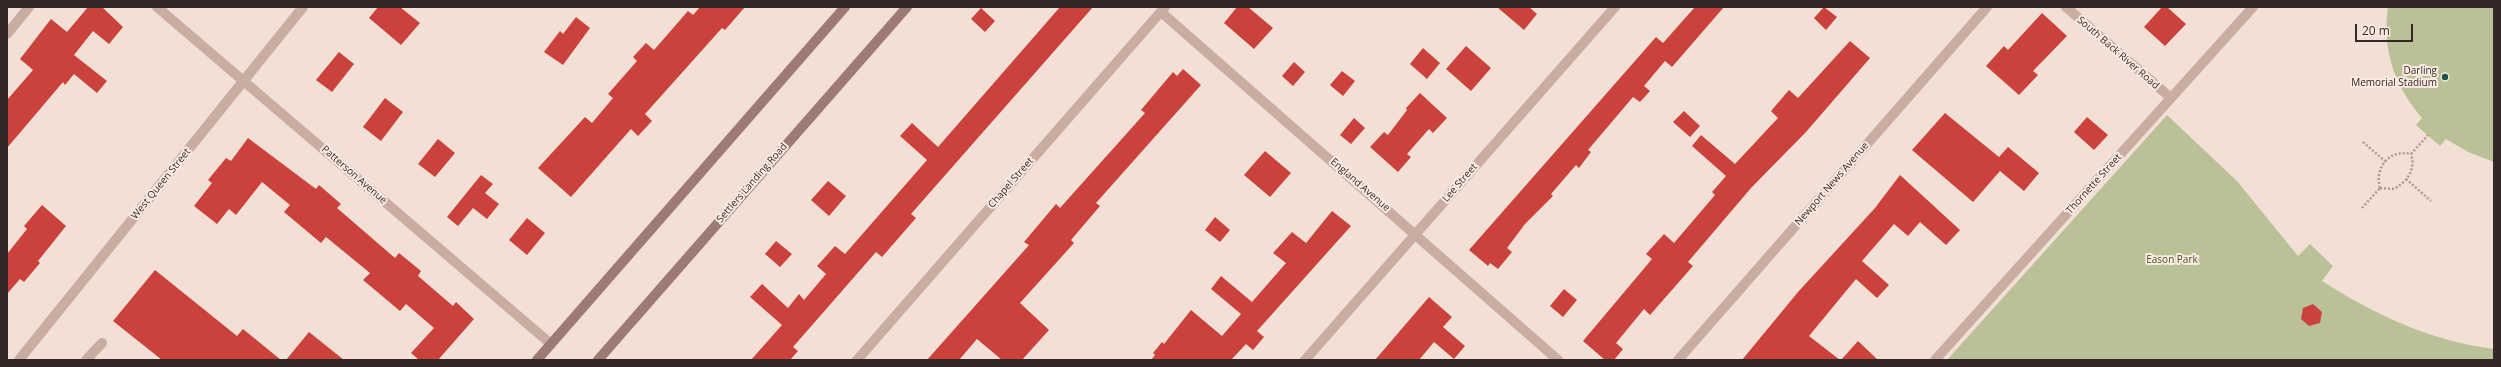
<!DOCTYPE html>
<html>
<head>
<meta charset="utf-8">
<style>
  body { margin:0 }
  #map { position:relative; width:2501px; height:367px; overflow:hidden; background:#f2e0d7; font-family:"Open Sans",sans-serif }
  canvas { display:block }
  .frame { position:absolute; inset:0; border:8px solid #342725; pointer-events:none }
  .scale { position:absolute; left:2355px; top:24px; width:58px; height:18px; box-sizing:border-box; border:2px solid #342725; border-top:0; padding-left:5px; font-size:12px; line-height:14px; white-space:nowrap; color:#342725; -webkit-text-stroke:3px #faebe3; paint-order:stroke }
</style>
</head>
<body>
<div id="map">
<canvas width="2501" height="367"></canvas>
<div class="frame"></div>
<div class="scale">20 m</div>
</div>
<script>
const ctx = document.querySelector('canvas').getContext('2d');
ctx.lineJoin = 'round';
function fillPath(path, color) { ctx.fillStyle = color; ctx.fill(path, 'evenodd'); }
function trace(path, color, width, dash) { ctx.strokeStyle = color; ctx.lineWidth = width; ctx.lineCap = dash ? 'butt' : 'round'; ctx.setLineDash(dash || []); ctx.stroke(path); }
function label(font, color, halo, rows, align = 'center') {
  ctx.font = font + ' "Open Sans",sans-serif'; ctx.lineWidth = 4; ctx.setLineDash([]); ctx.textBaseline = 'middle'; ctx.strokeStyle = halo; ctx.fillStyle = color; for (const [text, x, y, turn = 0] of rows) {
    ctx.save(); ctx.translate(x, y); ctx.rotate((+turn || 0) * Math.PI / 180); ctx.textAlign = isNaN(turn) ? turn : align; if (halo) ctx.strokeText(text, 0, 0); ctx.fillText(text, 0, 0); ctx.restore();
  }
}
const green = new Path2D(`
  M2388,7H2494V162L2468,152L2446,139L2440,146L2416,125L2422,118C2394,85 2382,50 2388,7Z
  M2167,115L2237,181L2298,256L2310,244L2333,266L2322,281C2375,315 2431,341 2494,349V360H1947Z`);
const building = new Path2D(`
  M88,7H102L123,27L109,44L93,31L74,55L107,81L97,93L74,74L65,85L63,82L7,148V100L33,70L20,59L51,19L67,32Z
  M378,7H400L420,23L401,45L369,18Z
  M700,7H745L725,30L722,28L645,114L652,121L638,136L631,129L571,197L538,168L585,117L592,123L613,98L608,94L637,61L633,57L646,43L654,50L688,11L693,15Z
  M1060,7H1093L911,214L916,218L882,257L876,252L793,347L798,351L790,360H751L782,325L750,297L762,284L788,308L799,294L804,300L826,274L817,266L835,246L845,254L927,160L900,136L912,123L938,147Z
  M1237,7H1248L1273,28L1254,49L1224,23Z
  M1497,7H1529L1537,14L1524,30Z
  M1695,7H1724L1672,67L1665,61L1644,86L1650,91L1640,102L1633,97L1588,150L1591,152L1579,168L1576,165L1551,194L1553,196L1525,224L1507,248L1512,252L1498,269L1490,263L1488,266L1469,250L1656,37L1663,43Z
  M1824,7L1837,17L1826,30L1814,18Z
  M2162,7H2167L2186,24L2165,46L2144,27Z
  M981,8L995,21L985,32L971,19Z
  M2042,13L2067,36L2033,71L2038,75L2019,95L1986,66L2004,46L2008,50Z
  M576,17L590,28L563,65L544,52L560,31L563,34Z
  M1850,41L1870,58L1806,132L1751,188L1688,262L1693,266L1650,315L1644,309L1616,343L1623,349L1614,360H1605L1583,341L1652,259L1646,254L1664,234L1674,243L1715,195L1712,192L1726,176L1692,146L1701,135L1735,164L1778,118L1771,111L1789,90L1798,98Z
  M1466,46L1491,68L1471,91L1446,69Z
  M1423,48L1440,63L1427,79L1410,64Z
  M339,52L354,64L332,92L316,80Z
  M1294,62L1305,72L1293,86L1282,76Z
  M1183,69L1201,85L1096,203L1100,206L1071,240L1074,243L1020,303L1049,330L1022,360H1002L977,339L959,360H927L1029,245L1024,242L1056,204L1060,208L1145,113L1141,110L1173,72L1177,76Z
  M1342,71L1355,81L1343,96L1330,85Z
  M1420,93L1447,118L1433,133L1429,129L1407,154L1411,157L1398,172L1370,147L1384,132L1388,135L1407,110L1406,108Z
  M385,98L403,112L381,141L363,127Z
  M1684,111L1700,126L1690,137L1673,122Z
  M1945,113L1999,157L2008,147L2039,173L2024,191L2000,171L1973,202L1912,150Z
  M2087,117L2108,135L2094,150L2074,132Z
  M1354,118L1365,128L1351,144L1340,135Z
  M248,138L316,189L319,185L341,204L337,208L395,258L399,253L421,271L418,276L453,306L456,302L474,319L438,360H419L411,353L434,328L406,304L400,311L363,280L370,273L326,237L321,243L284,212L290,205L262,182L236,215L229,209L217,224L194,206L212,183L208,180L226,158L231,161Z
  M438,139L455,153L435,177L418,164Z
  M1265,151L1291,173L1270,197L1244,175Z
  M481,175L493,184L485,193L499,204L487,219L473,208L458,226L447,217Z
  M1900,175L1960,230L1946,245L1920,222L1908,236L1894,224L1862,261L1889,285L1877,298L1856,279L1809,336L1840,360H1742L1798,292L1875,208Z
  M828,181L846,196L829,216L811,200Z
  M42,205L66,226L38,261L40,263L24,282L20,279L7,294V254L27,229L24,226Z
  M1332,211L1351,226L1257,331L1264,337L1253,350L1246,344L1231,360H1151L1155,355L1153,353L1162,342L1164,344L1191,310L1222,336L1241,314L1211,289L1221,276L1252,302L1286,263L1273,253L1292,232L1306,243Z
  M1215,217L1230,230L1220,242L1205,230Z
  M527,218L545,233L527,255L509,240Z
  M776,241L792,254L780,267L765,254Z
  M155,270L237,336L243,329L281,360H162L113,321Z
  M1564,289L1577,300L1563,317L1550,306Z
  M1429,297L1452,317L1443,327L1465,346L1454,359L1434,342L1419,360H1375Z
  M2313,304L2322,312L2320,323L2309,326L2301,319L2303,308Z
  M309,332L344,360H286Z
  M1858,341L1878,360H1841Z`);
const path = new Path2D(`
  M2363,142L2385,161
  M2411,154L2428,135
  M2406,179L2431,201
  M2380,188C2374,167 2390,149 2411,154
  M2380,188L2394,189C2408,181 2416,169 2411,154
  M2362,208L2380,188`);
const service = new Path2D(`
  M86,360L102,343`);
const minor = new Path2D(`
  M157,7L551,344
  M2066,7L2171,98
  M1161,12L1558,360
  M7,34L29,7
  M19,360L303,7
  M857,360L1165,7
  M1305,360L1615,7
  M1935,360L2253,7`);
const tertiary = new Path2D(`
  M1678,360L1987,7`);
const secondary = new Path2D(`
  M537,360L845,7
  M598,360L907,7`);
const markers = [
  [2445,77,4,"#19574f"]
];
const streetNames = [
  ["South Back River Road",2118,53,41],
  ["Patterson Avenue",354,175,41],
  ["Settlers Landing Road",752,183,-49],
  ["Chapel Street",1011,183,-49],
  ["Lee Street",1460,183,-49],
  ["West Queen Street",161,184,-51],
  ["Newport News Avenue",1832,184,-49],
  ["Thornette Street",2094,184,-48],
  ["England Avenue",1360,185,41]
];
const poiNames = [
  ["Darling",2437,71],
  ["Memorial Stadium",2437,83]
];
const parkNames = [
  ["Eason Park",2172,260]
];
fillPath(green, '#bbc196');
fillPath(building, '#cb413b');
trace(path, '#b6968d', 2.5, [2, 2]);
trace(service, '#caada2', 10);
trace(minor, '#caada2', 10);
trace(tertiary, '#caada2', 10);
trace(secondary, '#9d7b74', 10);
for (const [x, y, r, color] of markers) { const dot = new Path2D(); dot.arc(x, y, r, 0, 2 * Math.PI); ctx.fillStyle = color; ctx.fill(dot); trace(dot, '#faebe3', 1.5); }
label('10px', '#342725', '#faebe3', streetNames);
label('10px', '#342725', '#faebe3', poiNames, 'right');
label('10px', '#4c5328', '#faebe3', parkNames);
</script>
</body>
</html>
